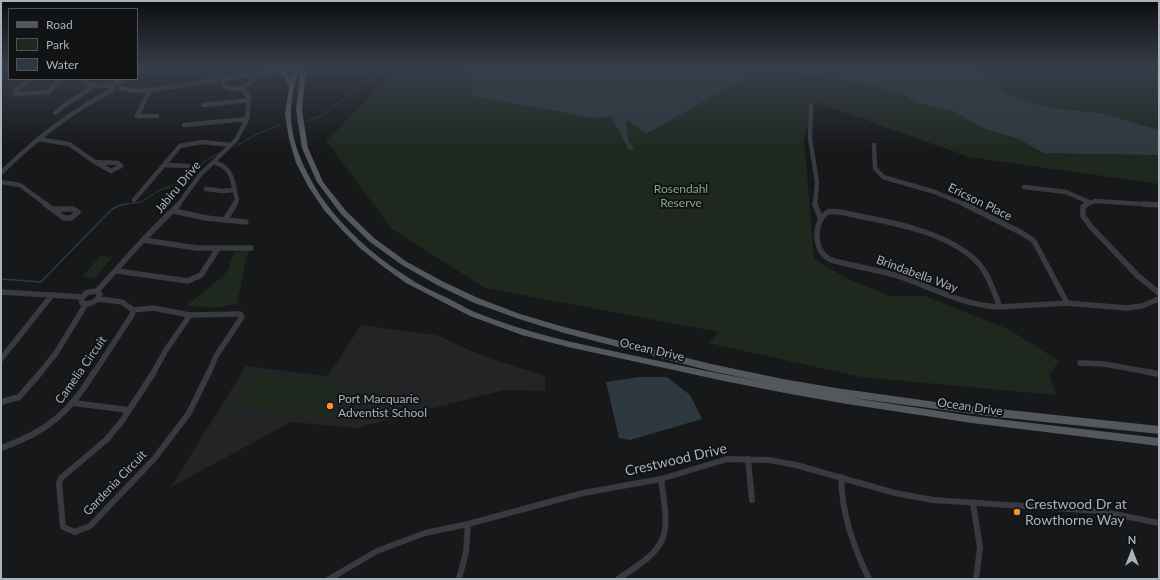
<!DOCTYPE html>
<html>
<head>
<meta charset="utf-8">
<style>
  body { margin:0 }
  #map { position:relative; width:1160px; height:580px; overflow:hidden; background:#171819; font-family:Lato,sans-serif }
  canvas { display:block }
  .frame { position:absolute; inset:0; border:2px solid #a9b1ba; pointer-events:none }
  .legend { position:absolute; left:8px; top:8px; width:130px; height:72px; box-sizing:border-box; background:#121314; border:1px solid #4e5256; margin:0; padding:5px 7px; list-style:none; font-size:12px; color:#a9b1ba }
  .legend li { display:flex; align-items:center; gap:8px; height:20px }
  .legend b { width:20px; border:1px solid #4e5256 }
  .north { position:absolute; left:1112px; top:532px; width:40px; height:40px; -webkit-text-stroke:3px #121314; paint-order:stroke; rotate:0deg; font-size:11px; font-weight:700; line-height:16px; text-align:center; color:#a9b1ba }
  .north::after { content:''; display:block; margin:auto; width:14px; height:18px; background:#a9b1ba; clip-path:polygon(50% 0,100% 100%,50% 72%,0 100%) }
</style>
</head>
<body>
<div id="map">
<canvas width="1160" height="580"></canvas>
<div class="frame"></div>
<ul class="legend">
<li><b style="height:5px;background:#54585e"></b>Road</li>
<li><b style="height:11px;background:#1f281f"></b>Park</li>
<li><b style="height:11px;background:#2d393e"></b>Water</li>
</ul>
<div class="north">N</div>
</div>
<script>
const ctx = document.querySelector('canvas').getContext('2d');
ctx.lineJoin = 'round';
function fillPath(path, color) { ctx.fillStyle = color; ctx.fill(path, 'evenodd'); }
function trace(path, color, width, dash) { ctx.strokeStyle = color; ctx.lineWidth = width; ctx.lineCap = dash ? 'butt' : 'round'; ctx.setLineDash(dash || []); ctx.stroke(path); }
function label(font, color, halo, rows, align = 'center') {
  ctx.font = font + ' Lato,sans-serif'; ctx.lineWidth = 4; ctx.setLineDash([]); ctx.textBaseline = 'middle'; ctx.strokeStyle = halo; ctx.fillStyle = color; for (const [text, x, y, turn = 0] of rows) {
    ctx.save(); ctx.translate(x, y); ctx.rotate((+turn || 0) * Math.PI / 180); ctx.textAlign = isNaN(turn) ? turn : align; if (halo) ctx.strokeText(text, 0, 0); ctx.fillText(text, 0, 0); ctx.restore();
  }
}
const built = new Path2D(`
  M361,325L436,335L483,356L545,376V391L504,390L356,428L291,422L171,487L246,366L328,376Z`);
const green = new Path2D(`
  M398,68H1159V184L969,157L815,102L804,138L814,259L848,279L890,296H925L1010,330L1059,361L1049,375L1056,395L861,377L709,343L719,332L485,288L392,229L326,141Z
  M248,251L237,304L215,308L186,306L223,276L228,270L234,252Z
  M100,256L112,257L95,278L83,276Z
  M249,372L347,382L334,417L232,407Z
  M356,385H367L361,406L350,405Z
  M372,386H382L377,406H366Z`);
const water = new Path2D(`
  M469,68H958L986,75L1004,91L1034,104L1065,110L1100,113L1159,130V155L1044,153L1016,138L982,128L954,111L919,103L904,95L891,90L852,81L813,76L781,79L751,78L736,83L646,134L629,121H626L628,139L634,149L629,150L611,116L595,118L473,96Z
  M639,377H667L690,395L702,419L630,440L619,438L606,382Z`);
const streamFar1 = new Path2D(`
  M307,121L321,116L379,72
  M234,147L257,134L280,125
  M120,205L141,202L162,189L178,184L202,163L219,153`);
const stream = new Path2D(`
  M1,279L41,282L111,210L120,205L127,204`);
const minorFar2 = new Path2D(`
  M137,74L145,68
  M30,79L15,91V94L49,92L58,81L56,79
  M84,79L89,85L110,86
  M224,80V86C236,94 252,85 257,73
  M110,86L117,82H124
  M120,88L136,91L150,90L297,68
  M150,90L137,116H157
  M203,105L249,100
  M811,106L810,138L817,182L815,205
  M55,113C67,101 83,96 95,84
  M184,125L247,119
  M38,139L69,144L95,162
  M874,145L875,168L883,177L935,192L966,205
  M95,162L118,163L121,166L111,171Z
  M214,162C234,168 232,182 237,200L234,205
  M165,165L188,166
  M1,173C35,139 72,111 114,89
  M1,182L20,185L47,205
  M1024,187L1066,192L1089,202
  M206,189L222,191L234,190
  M134,200L180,146L202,142L231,145
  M178,205L200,175L236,140L247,119L249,97L241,88
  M1085,205L1095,201L1159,205`);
const minorFar1 = new Path2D(`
  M45,204L52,209
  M815,204L820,217
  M964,204L1022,233L1034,241L1067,303
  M1087,204L1083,207V216L1092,228L1138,276L1159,293
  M1143,204L1159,205
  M52,209H73L78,212L71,218H64Z
  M174,211L206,218L246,222
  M828,212C838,210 848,214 858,216C896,223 942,232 972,257C987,269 993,290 1000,307C962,305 933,288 898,276C881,271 864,268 847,264C842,262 834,262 829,259C813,250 813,221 828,212Z
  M225,220L235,204
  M143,240L197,248H251
  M117,271L188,281L201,275L217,250
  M95,291L100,294C97,302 90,305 82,303L81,299L86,293Z
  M97,291L143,240L179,204
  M1,292L82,297
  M1000,307L1067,303L1126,308L1142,306L1159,299
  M133,310L153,308L190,315
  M190,315L240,314L242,317L216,356L209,373
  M1,359L52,295
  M1080,363L1104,364L1154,373
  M40,373L56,353L86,304
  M94,373L132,315L133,310L122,302L98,299
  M153,373L166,350L190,315`);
const minor = new Path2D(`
  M154,372L122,421L106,440L61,478L59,483L63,527L75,532L90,526L154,459L189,413L209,372
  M1148,372L1159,374
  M1,402L19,397L41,372
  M73,403L129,410
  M1,448C46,432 70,413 94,372
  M748,459L752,500
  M841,477C842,514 853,546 869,579
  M973,504L980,547L976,579
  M329,579L377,551L425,533L468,524L583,493L661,479L727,459L769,460L796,465L895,493L933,500L1099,511L1159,523
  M459,579L466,552L468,524
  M618,579C670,545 670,540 661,479`);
const major = new Path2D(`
  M271,68H278L271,72H267V70Z
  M294,68H299C295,82 292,94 291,108C289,140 305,172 322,198C344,229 374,256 406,276C417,284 430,290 443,296C454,301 465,308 477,313C527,333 579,344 631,355C678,365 726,375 773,384L711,371L564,333L519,319L472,302L437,285L402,265L370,242L341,214L317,182L302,148L296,110L301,68H306L302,110L308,148L323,182L346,211L374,238L407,262L442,281L478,298L520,314L564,327L711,364L783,379L836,388L943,403L1159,426V434L997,417L846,397L972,416L1159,438V446L972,423L847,404L785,393L724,381L568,347L522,335L470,316L406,283L381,265L361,249L342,230L324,210L308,186L296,163L289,139L285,114L289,88L285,78L278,71L283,70L289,76L291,80Z`);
const markers = [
  [330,406,4,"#f99130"],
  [1017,512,4,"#f99130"]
];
const streetNames = [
  ["Jabiru Drive",178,187,-50],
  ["Ericson Place",980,202,26],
  ["Brindabella Way",917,274,20],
  ["Ocean Drive",652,350,13],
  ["Camelia Circuit",81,370,-55],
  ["Ocean Drive",970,407,8],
  ["Gardenia Circuit",115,483,-46]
];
const parkNames = [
  ["Rosendahl",681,189],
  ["Reserve",681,203]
];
const poiNames = [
  ["Port Macquarie",338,399],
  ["Adventist School",338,413]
];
const nearStreetnames = [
  ["Crestwood Drive",676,460,-13]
];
const nearPoinames = [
  ["Crestwood Dr at",1025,504],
  ["Rowthorne Way",1025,520]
];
fillPath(built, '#232426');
fillPath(green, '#1f281f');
fillPath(water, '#2d393e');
trace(streamFar1, '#2d393e', 1);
trace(stream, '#2d393e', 1.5);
trace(minorFar2, '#383a3f', 4.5);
trace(minorFar1, '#383a3f', 5.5);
trace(minor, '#383a3f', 6);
fillPath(major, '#54585e');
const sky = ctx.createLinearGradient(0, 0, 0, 150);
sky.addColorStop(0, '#0d0d0e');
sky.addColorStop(0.45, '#363d49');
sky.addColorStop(1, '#363d4900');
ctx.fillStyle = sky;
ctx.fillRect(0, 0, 1160, 150);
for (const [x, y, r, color] of markers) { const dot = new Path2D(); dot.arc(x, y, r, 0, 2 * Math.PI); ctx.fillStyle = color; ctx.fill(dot); trace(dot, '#121314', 1.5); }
label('12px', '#a9b1ba', '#121314', streetNames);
label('12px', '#84a57f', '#121314', parkNames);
label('12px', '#a9b1ba', '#121314', poiNames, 'left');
label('14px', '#a9b1ba', '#121314', nearStreetnames);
label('14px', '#a9b1ba', '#121314', nearPoinames, 'left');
</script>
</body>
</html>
